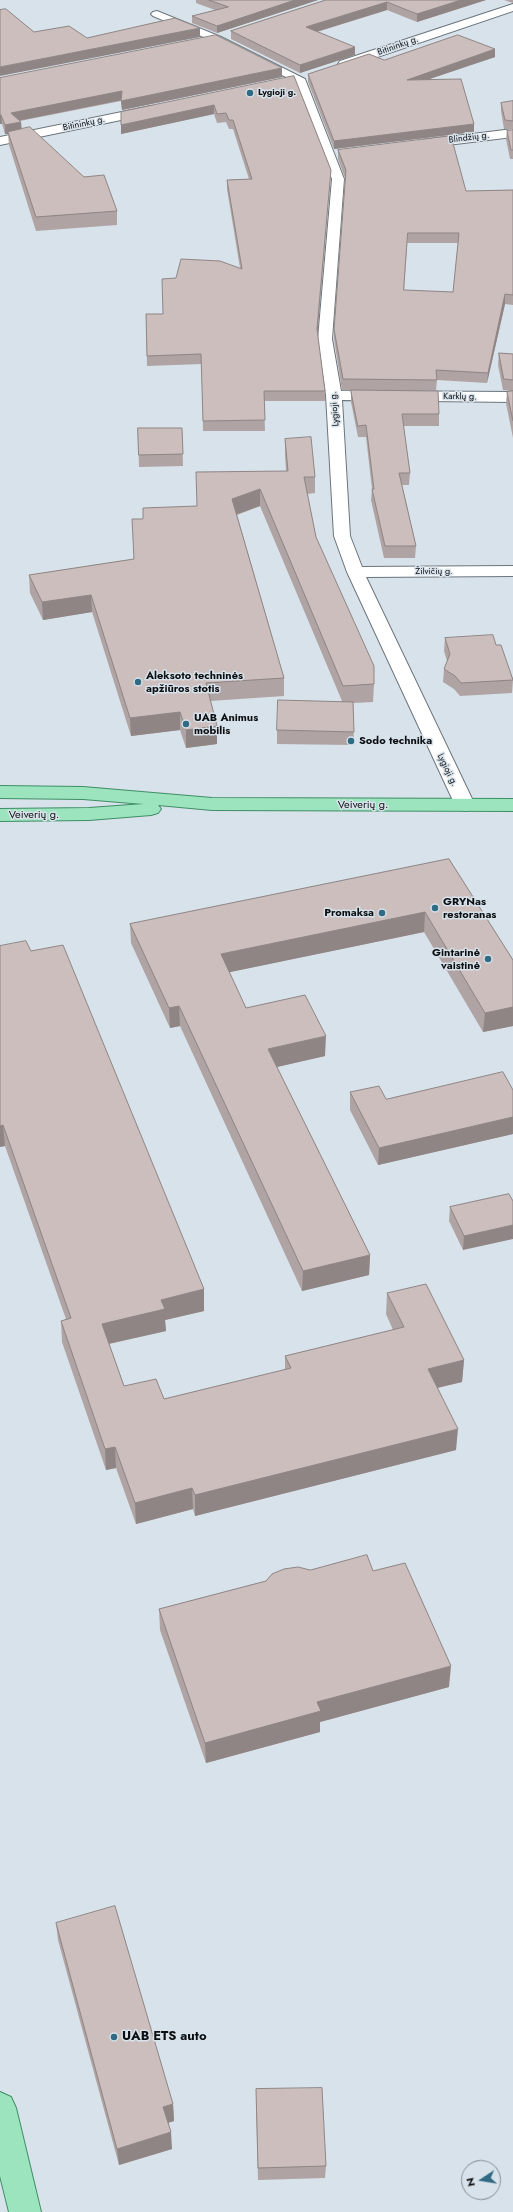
<!DOCTYPE html>
<html>
<head>
<meta charset="utf-8">
<style>
  body { margin:0 }
  #map { position:relative; width:513px; height:2212px; overflow:hidden; background:#d8e2ea; font-family:Jost,sans-serif }
  canvas { display:block }
  .north { position:absolute; left:461px; top:2160px; width:40px; height:40px; box-sizing:border-box; background:#d8e2ea; border:1px solid #868e94; border-radius:50%; rotate:258deg; font-size:11px; font-weight:700; line-height:16px; text-align:center; color:#0c0f12 }
  .north::after { content:''; display:block; margin:auto; width:14px; height:18px; background:#306b83; clip-path:polygon(50% 0,100% 100%,50% 72%,0 100%) }
</style>
</head>
<body>
<div id="map">
<canvas width="513" height="2212"></canvas>
<div class="north">N</div>
</div>
<script>
const ctx = document.querySelector('canvas').getContext('2d');
ctx.lineJoin = 'round';
function trace(path, color, width, dash) { ctx.strokeStyle = color; ctx.lineWidth = width; ctx.lineCap = dash ? 'butt' : 'round'; ctx.setLineDash(dash || []); ctx.stroke(path); }
function fillPath(path, color) { ctx.fillStyle = color; ctx.fill(path, 'evenodd'); }
function label(font, color, halo, rows, align = 'center') {
  ctx.font = font + ' Jost,sans-serif'; ctx.lineWidth = 3; ctx.setLineDash([]); ctx.textBaseline = 'middle'; ctx.strokeStyle = halo; ctx.fillStyle = color; for (const [text, x, y, turn = 0] of rows) {
    ctx.save(); ctx.translate(x, y); ctx.rotate((+turn || 0) * Math.PI / 180); ctx.textAlign = isNaN(turn) ? turn : align; if (halo) ctx.strokeText(text, 0, 0); ctx.fillText(text, 0, 0); ctx.restore();
  }
}
const minor = new Path2D(`
  M513,4V11L348,67L344,68L338,64L340,61Z
  M157,11L221,37L305,79L344,179L332,339L341,391L513,392V402L342,400L350,536L362,567L513,566V576L366,577L475,805L472,809L465,811L458,809L455,805L347,572L334,536L326,395L318,339L332,179L294,81L213,41L153,16L151,14L153,12Z
  M151,106L155,107L157,110L155,113L0,145V137Z
  M513,129V137L423,148L417,144L423,140Z`);
const major = new Path2D(`
  M0,786L83,787L212,798L513,799V811L212,810L158,805L161,809L158,813L151,815L89,820L0,821V809L89,808L144,804L83,799L0,798Z
  M0,2092L11,2097L16,2108L41,2212H9L0,2176Z`);
const wall = new Path2D(`
  M196,0H318L217,33L192,23V16L215,10L196,3Z
  M326,0H486L417,22L387,10L317,32L355,55L300,73L231,39V31Z
  M504,0H513V3Z
  M495,49V57L429,79L474,124V132L334,149L308,82V74L384,60Z
  M282,68V77L122,110L121,101L20,121L21,129L117,211V225L36,231L9,145L8,134H5L2,124H0V78Z
  M294,76L331,170L330,179L317,332L325,391V401H264L265,431H203L202,364L147,366L146,314H163L176,278L240,268L227,189V180L249,179L233,129H229L226,122L217,123L214,114L121,134V125Z
  M513,101V129H504L501,111V103Z
  M513,130V159H510L506,139L507,131Z
  M338,150L466,191L513,190V305L505,304L487,383L437,380L436,390H342L334,339V329L345,178L338,159ZM407,243H458L453,292L404,290Z
  M499,353L513,354V438L506,403L507,392L511,391L503,390L498,365Z
  M351,390L439,414V426H403L410,473L409,485H402L416,546L415,558H384L371,500L372,489L366,437H358L351,402Z
  M138,428H182L183,466L139,467Z
  M285,439L315,477V493L307,494L316,537L374,684L373,702L353,703L354,745L277,744V730L342,701L260,506L237,515L284,678V696L210,701L217,726V744L186,748L180,730L131,736L92,612L43,620L30,593L29,575L134,559L143,519L197,506L286,471L285,455Z
  M445,638L496,645L513,679L512,693L460,696L454,689L443,682L444,669L447,661L444,651Z
  M449,859L513,960V1026L483,1032L424,932L229,972L246,1008L325,1056L277,1067L370,1255L369,1275L302,1291L180,1026L170,1028L131,943L130,924Z
  M31,951L204,1311L165,1320L166,1331L109,1344L124,1386L164,1399L285,1370V1356L393,1330L386,1314L387,1293L464,1360L462,1382L438,1388L456,1450L195,1516L193,1509L136,1524L116,1468L106,1470L62,1342L61,1321L66,1319L5,1146L0,1147Z
  M513,1090V1134L378,1165L350,1110V1092L386,1099Z
  M509,1194L463,1250L449,1221L450,1207Z
  M310,1570L373,1571L449,1687L320,1722V1732L206,1763L160,1630L159,1609Z
  M56,1923L173,2104L174,2121L168,2123L172,2149L119,2165L58,1940Z
  M256,2102L326,2166L325,2178L258,2180Z`);
const shadedWall = new Path2D(`
  M295,0H318L217,33V26Z
  M461,0H486L417,22V14Z
  M387,2V10L306,35V27Z
  M200,28V37L0,76V67Z
  M355,47V55L300,73V65Z
  M495,49V57L406,87L407,80Z
  M282,68V77L122,110L121,101Z
  M122,91V100L12,122L11,113Z
  M214,105V114L121,134V125Z
  M0,115H1L2,124H0Z
  M21,122L22,131L8,132V134H5V125Z
  M474,124V132L334,149V141Z
  M331,170L330,179L317,339V329Z
  M505,294V304L487,383L488,373Z
  M260,489V506L232,516V499Z
  M91,595L92,612L43,620L42,602Z
  M180,712V730L131,736L130,718Z
  M217,726V744L186,748V730Z
  M425,912L424,932L221,974V954Z
  M179,1006L180,1026L170,1028L169,1008Z
  M513,1007V1026L483,1032L485,1013Z
  M326,1036L325,1056L268,1069V1049Z
  M513,1117V1134L378,1165L379,1148Z
  M3,1125L5,1146L0,1147V1126Z
  M513,1225V1239L463,1250L464,1236Z
  M370,1255L369,1275L302,1291L303,1271Z
  M204,1289V1311L165,1320L166,1331L103,1345L102,1324L161,1300Z
  M464,1360L462,1382L427,1390L428,1369Z
  M458,1429L456,1450L195,1516V1495Z
  M115,1447L116,1468L106,1470L105,1449Z
  M192,1488L193,1509L136,1524L135,1503Z
  M451,1666L449,1687L320,1722V1732L206,1763L205,1743L317,1702Z
  M173,2104L174,2121L164,2124L163,2107Z
  M171,2132L172,2149L119,2165L117,2149Z`);
const building = new Path2D(`
  M209,0H295L217,26L192,16L228,7Z
  M326,0H461L417,14L387,2L306,27L355,47L300,65L231,31Z
  M6,9L34,32L69,26L87,38L175,18L200,28L0,67V10Z
  M216,35L282,68L121,101L122,91L11,113L21,122L5,125L1,115H0V78Z
  M458,35L495,49L407,80L461,79L474,124L334,141L308,74L369,54L384,60Z
  M294,76L331,170L317,329L325,391H264L265,420L203,421L201,354L147,356L146,314H163L162,279L176,278L181,259L220,261L242,269L227,180L252,179L233,120H229L226,113L217,114L214,105L121,125V112Z
  M513,101V121L505,120L501,103Z
  M30,127L84,177L104,175L117,211L36,217L8,132Z
  M513,130V150H511L507,131Z
  M451,136L466,191L513,190V295L505,294L488,373L436,370L437,380L343,379L334,329L346,170L338,150ZM408,233H459L453,292L404,290Z
  M499,353L513,354V380L504,379Z
  M351,390L438,391L439,414H402L410,473H399L416,546H385L372,489H374L366,425L358,426Z
  M513,391V421L507,392Z
  M138,428H182L183,454L139,455Z
  M311,437L315,477H304L316,537L374,666V684L343,686L260,489L232,499L284,678L206,683L217,726L186,730L180,712L130,718L91,595L42,602L29,575L134,559L132,519H143V508L197,506L196,472L288,471L285,439Z
  M493,635L496,645H501L513,680L461,683L455,676L444,669L450,654L445,638Z
  M278,700L353,702L354,732L277,730Z
  M449,859L513,960V1007L485,1013L425,912L221,954L246,1008L305,995L326,1036L268,1049L370,1255L303,1271L179,1006L169,1008L130,924Z
  M26,941L31,951L63,945L204,1289L161,1300L165,1309L102,1324L124,1386L156,1379L164,1399L291,1368L285,1356L404,1327L387,1293L426,1284L464,1360L428,1369L458,1429L195,1495L192,1488L135,1503L115,1447L105,1449L61,1321L71,1318L3,1125L0,1126V946Z
  M503,1072L513,1090V1117L379,1148L350,1092L379,1086L386,1099Z
  M509,1194L513,1201V1225L464,1236L450,1207Z
  M367,1555L373,1571L405,1563L451,1666L317,1702L321,1711L205,1743L159,1609L266,1581L272,1574L284,1569L298,1567L310,1570Z
  M115,1906L173,2104L163,2107L171,2132L117,2149L56,1923Z
  M322,2088L326,2166L258,2168L256,2089Z`);
const markers = [
  [250,93,4,"#306b83"],
  [138,682,4,"#306b83"],
  [186,724,4,"#306b83"],
  [351,741,4,"#306b83"],
  [435,908,4,"#306b83"],
  [382,913,4,"#306b83"],
  [488,959,4,"#306b83"],
  [114,2037,4,"#306b83"]
];
const farStreetnames = [
  ["Bitininkų g.",398,46,-19],
  ["Bitininkų g.",84,124,-12],
  ["Blindžių g.",469,138,-7],
  ["Karklų g.",460,397,1],
  ["Lygioji g.",335,409,-94],
  ["Žilvičių g.",434,572],
  ["Lygioji g.",447,770,64]
];
const farPoinames = [
  ["Lygioji g.",258,93]
];
const poiNames = [
  ["Aleksoto techninės",146,676],
  ["apžiūros stotis",146,689],
  ["UAB Animus",194,718],
  ["mobilis",194,731],
  ["Sodo technika",359,741],
  ["GRYNas",443,902],
  ["restoranas",443,915],
  ["Promaksa",374,913,"right"],
  ["Gintarinė",480,953,"right"],
  ["vaistinė",480,966,"right"]
];
const streetNames = [
  ["Veiverių g.",363,805],
  ["Veiverių g.",34,815]
];
const nearPoinames = [
  ["UAB ETS auto",122,2037]
];
trace(minor, '#6c757c', 2);
trace(major, '#3f8e65', 2);
fillPath(minor, '#fff');
fillPath(major, '#9ce4be');
fillPath(wall, '#afa3a3');
fillPath(shadedWall, '#8e8584');
fillPath(building, '#cbbebd');
trace(building, '#8e8584', 1);
for (const [x, y, r, color] of markers) { const dot = new Path2D(); dot.arc(x, y, r, 0, 2 * Math.PI); ctx.fillStyle = color; ctx.fill(dot); trace(dot, '#d8e2ea', 1.5); }
label('9px', '#0c0f12', '#d8e2ea', farStreetnames);
label('bold 9px', '#0c0f12', '#d8e2ea', farPoinames, 'left');
label('bold 11px', '#0c0f12', '#d8e2ea', poiNames, 'left');
label('11px', '#0c0f12', '#d8e2ea', streetNames);
label('bold 13px', '#0c0f12', '#d8e2ea', nearPoinames, 'left');
</script>
</body>
</html>
